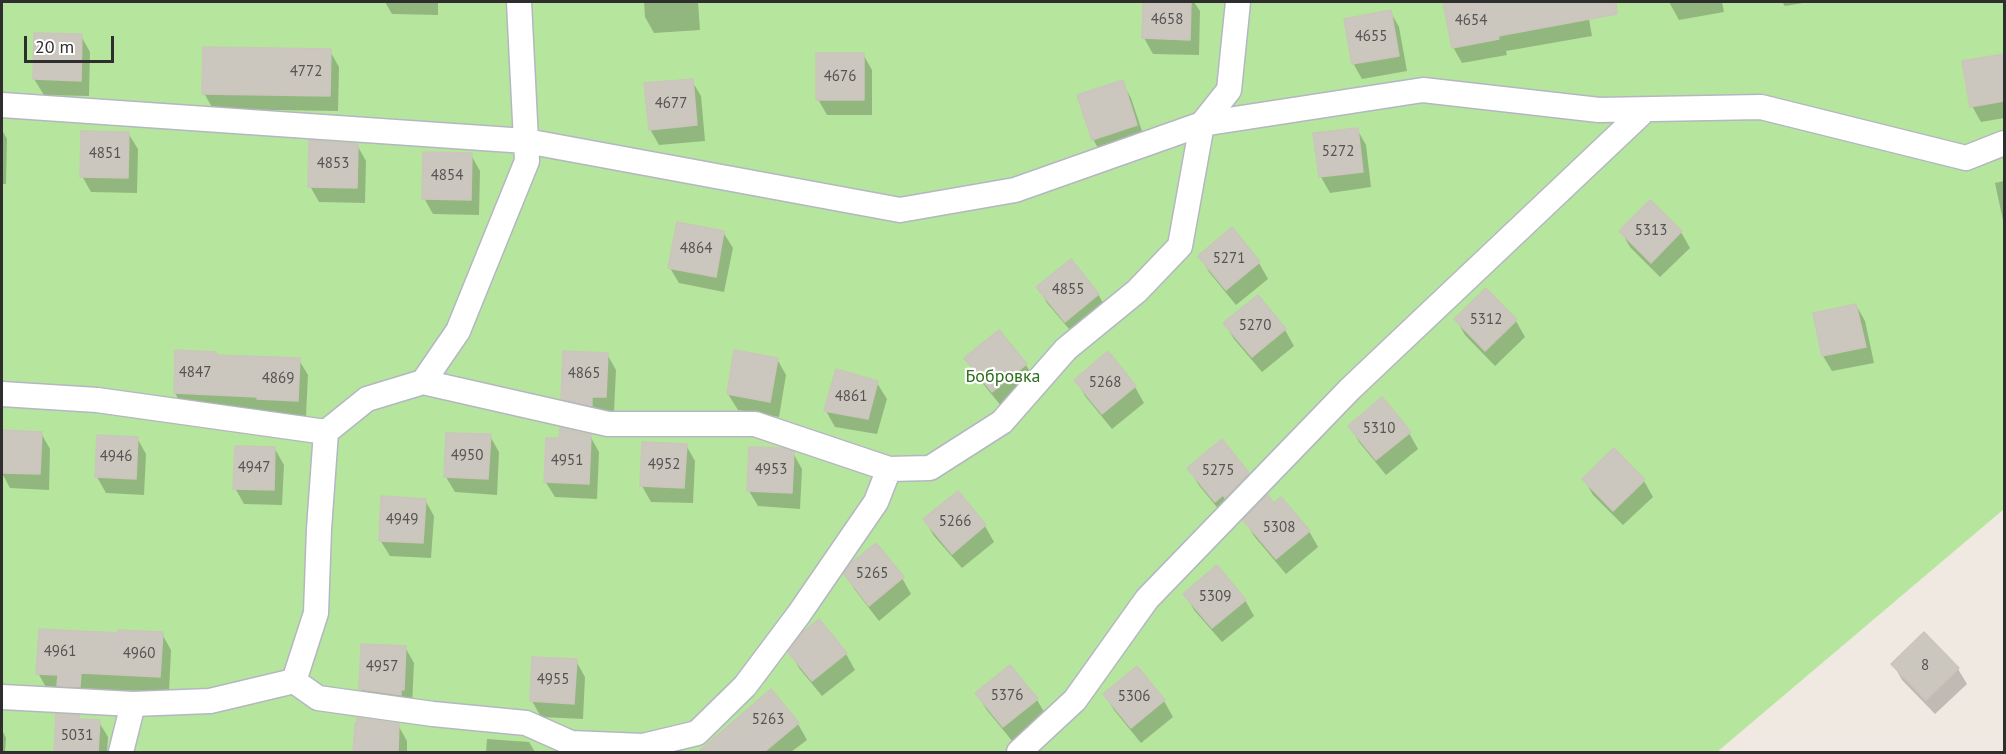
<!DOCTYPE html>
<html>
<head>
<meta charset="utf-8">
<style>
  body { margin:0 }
  #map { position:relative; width:2006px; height:754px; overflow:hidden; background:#efe9e1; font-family:"PT Sans",sans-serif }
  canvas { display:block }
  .frame { position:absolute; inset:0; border:3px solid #2e2e2e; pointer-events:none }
  .scale { position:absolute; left:24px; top:36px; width:90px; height:27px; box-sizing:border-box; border:3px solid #2e2e2e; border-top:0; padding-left:8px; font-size:18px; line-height:21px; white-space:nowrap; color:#2e2e2e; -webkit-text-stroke:4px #fff; paint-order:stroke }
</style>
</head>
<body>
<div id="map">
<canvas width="2006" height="754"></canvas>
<div class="frame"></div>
<div class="scale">20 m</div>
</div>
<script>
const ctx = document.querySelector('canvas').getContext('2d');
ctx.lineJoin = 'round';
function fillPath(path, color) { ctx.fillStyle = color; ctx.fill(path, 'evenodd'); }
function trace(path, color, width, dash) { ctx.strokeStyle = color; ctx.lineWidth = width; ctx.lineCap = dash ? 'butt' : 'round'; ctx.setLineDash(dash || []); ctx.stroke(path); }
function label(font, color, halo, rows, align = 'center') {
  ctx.font = font + ' "PT Sans",sans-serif'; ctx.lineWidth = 4.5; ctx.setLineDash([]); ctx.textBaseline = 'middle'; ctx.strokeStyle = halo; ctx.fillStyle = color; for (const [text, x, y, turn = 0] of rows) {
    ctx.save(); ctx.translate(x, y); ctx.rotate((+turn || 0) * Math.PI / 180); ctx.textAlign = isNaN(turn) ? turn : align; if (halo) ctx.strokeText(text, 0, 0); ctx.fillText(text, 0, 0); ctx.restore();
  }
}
const green = new Path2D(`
  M2,2H2004V509L1717,752H2Z`);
const shadow = new Path2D(`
  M385,2H438V15L392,14Z
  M644,2H698L700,30L654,33L645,17Z
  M1145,2H1194L1200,11L1199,55L1153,54L1144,38Z
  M1457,2H1586L1592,36L1506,51L1507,55L1462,63L1453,47L1445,4Z
  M1669,2H1722L1724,12L1679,20Z
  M1782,2H1809L1785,6Z
  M1390,11L1399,27L1407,71L1362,79L1353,63Z
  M81,36L90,52L89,96L44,95L34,79Z
  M330,51L339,67L338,111L213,109L204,93Z
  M863,54L872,70V115H827L818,99Z
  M2004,55V118L1981,122L1972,106L1964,62Z
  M692,81L701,96L705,141L659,145L650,129Z
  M1122,82L1131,98L1145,140L1102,155L1093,139Z
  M1357,129L1366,145L1371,187L1330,193L1321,177L1315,134Z
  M2,130L7,139L6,184H2Z
  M128,133L138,149L137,193L91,192L82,176Z
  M357,145L366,161L365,203L319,202L310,186Z
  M471,155L480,171L479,215L433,214L424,198Z
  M2004,181V225L1995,183Z
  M1232,230L1259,263L1268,279L1236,305L1209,272L1200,256Z
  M1621,231L1681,232L1690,248L1660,277L1630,247Z
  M723,232L733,248L724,292L679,283L670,268Z
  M1038,287L1098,294L1107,310L1075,336L1047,303Z
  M1486,290L1516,321L1525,337L1495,366L1465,335L1456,319Z
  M1258,297L1285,330L1294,346L1262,372L1234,339L1225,324Z
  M1856,305L1865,321L1874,363L1832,371L1823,356Z
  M215,354L217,356L299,360L308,375L306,416L184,409L175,393Z
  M607,354L616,370L614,412L572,414L563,398Z
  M1108,354L1135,387L1144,403L1112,429L1085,396L1076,380Z
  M966,358L1026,365L1035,381L1002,407L975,374Z
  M777,359L786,375L779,417L738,410L728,394Z
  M877,383L887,399L877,434L835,427L826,411Z
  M1350,426L1409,433L1418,449L1386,475L1359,442Z
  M3,431L41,433L50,449L49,490L10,488L2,473Z
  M98,436L137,438L146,454L144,495L106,493L97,477Z
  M490,436L499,452L497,495L455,492L446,477Z
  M590,436L599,452L597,499L555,497L545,481Z
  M686,445L695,461L693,503L651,502L642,486Z
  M275,449L284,465L282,505L244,504L235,488Z
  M793,453L802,469L800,509L758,506L749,491Z
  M1189,468L1248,474L1257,490L1225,517L1198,484Z
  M1584,479L1644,481L1653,497L1623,525L1593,495Z
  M958,493L985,526L994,542L962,568L934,536L925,520Z
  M425,500L434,516L431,558L390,556L380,540Z
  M1274,505L1309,531L1318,547L1286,574L1254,536L1245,520Z
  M845,574L902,578L911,594L879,621L855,590Z
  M1185,594L1245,600L1254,616L1222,642L1194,610Z
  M819,621L846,654L855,670L822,696L799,668L790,652Z
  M162,634L171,650L169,692L89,689V702L47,689L38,673L120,635Z
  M405,647L414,663L412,706L370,705L361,689Z
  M576,661L585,677L583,719L541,717L532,701Z
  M1893,664L1958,669L1967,684L1935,714L1902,680Z
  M1137,668L1164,701L1173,717L1141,743L1114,710L1105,695Z
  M771,691L798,724L807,740L791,752H699Z
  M977,693L1037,700L1046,715L1013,742L986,709Z
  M78,717L80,721L99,722L108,737L107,752H55Z
  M359,724L398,725L407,741V752H355Z
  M2,730L6,738L5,752H2Z
  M487,739L529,742L535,752H486Z`);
const building = new Path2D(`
  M1143,2H1191L1190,40L1142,38Z
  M1443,2H1616L1617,14L1498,36L1499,39L1452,48Z
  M1391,10L1399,56L1352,64L1344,19Z
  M34,33L82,34L81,81L33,79Z
  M203,47L331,49L330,96L202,94Z
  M816,53H864V100H816Z
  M2004,54V101L1970,107L1962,61Z
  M693,79L697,125L649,130L644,83Z
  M1123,80L1137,125L1092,140L1077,95Z
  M1358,128L1363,172L1319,177L1313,133Z
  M81,131L129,132L128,178L80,177Z
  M309,140L358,144L357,188L308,187Z
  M423,152L472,153L471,200L422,199Z
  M1650,200L1682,231L1651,263L1619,231Z
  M677,222L724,231L716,277L668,268Z
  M1232,227L1260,262L1226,290L1198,256Z
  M1071,259L1099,294L1065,322L1036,287Z
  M1486,288L1517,320L1485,351L1454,319Z
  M1258,295L1286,329L1252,357L1223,323Z
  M1856,304L1866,347L1822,356L1813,313Z
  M999,330L1027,364L992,392L964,358Z
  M175,350L216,352V355L300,358L298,401L257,399V397L174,393Z
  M734,350L778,358L770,402L727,394Z
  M563,351L608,353L606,397H592V406L561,399Z
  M1108,351L1136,386L1102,414L1074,380Z
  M836,369L878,381L868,419L824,411Z
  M1382,397L1411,432L1376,460L1348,426Z
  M560,428L591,435L589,484L544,482L546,438H559Z
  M2,430L42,432L40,474L2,473Z
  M446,433L491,434L488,479L444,477Z
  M97,435L138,437L136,479L95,477Z
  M1222,439L1249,473L1225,498L1223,495L1215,502L1187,468Z
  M642,442L687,444L684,488L640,486Z
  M235,446L275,447L274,490L233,489Z
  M749,447L782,448L794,452L792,493L747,491Z
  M1614,448L1645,480L1613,511L1582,479Z
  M958,491L986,525L952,554L923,519Z
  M1267,495L1274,503L1281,497L1310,531L1276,559L1243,520Z
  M381,496L426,499L423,543L379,541Z
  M876,543L904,577L869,606L844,574L851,563Z
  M1217,565L1246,600L1212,628L1183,594Z
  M819,619L847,653L812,681L788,652L804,631Z
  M39,629L118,633V630L163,632L160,677L81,673L80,687L57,686L58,675L36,674Z
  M1924,632L1959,668L1926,700L1891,664Z
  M361,644L406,646L404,690H401V695L359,689Z
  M532,657L577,659L574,704L530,701Z
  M1010,665L1038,699L1003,727L975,693Z
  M1137,666L1165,700L1131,728L1103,694Z
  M771,689L799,723L763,753H697Z
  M56,714L79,715V719L100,720L98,753H54Z
  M357,718L399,724L398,753H353L355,723H357Z`);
const street = new Path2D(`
  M2,105L526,141L900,210L1015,190L1202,124L1423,90L1599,110L1761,107L1966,158L2004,143
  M423,382L608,424H755L889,469
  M2,394L97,400L326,432
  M294,681L318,698L433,714L526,723L571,743L643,746L697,733L745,686L799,614L876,502L889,469L930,468L1002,422L1066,349L1137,291L1180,246L1202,124L1229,90L1238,2
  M2,697L133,704
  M121,752L133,704L210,701L294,681L316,613L319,529L326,432L367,399L423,382L458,331L527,161L519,2
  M1019,752L1075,700L1147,599L1350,389L1645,110`);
const numberNames = [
  ["4658",1167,20],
  ["4654",1471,21],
  ["4655",1371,37],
  ["4772",306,72],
  ["4676",840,77],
  ["4677",671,104],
  ["5272",1338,152],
  ["4851",105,154],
  ["4853",333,164],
  ["4854",447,176],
  ["5313",1651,231],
  ["4864",696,249],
  ["5271",1229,259],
  ["4855",1068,290],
  ["5312",1486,320],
  ["5270",1255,326],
  ["4847",195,373],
  ["4865",584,374],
  ["4869",278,379],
  ["5268",1105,383],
  ["4861",851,397],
  ["5310",1379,429],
  ["4950",467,456],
  ["4946",116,457],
  ["4951",567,461],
  ["4952",664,465],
  ["4947",254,468],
  ["4953",771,470],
  ["5275",1218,471],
  ["4949",402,520],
  ["5266",955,522],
  ["5308",1279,528],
  ["5265",872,574],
  ["5309",1215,597],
  ["4961",60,652],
  ["4960",139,654],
  ["8",1925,666],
  ["4957",382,667],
  ["4955",553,680],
  ["5376",1007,696],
  ["5306",1134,697],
  ["5263",768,720],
  ["5031",77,736]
];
const parkNames = [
  ["Бобровка",1003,377]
];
fillPath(green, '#b6e59e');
fillPath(shadow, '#0003');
fillPath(building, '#cbc7bf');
trace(building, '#cbc5ba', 1.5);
trace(street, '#b4b7c1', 27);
trace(street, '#fff', 24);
label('15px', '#555452', null, numberNames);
label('18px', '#2c6e1b', '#fff', parkNames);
</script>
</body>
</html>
